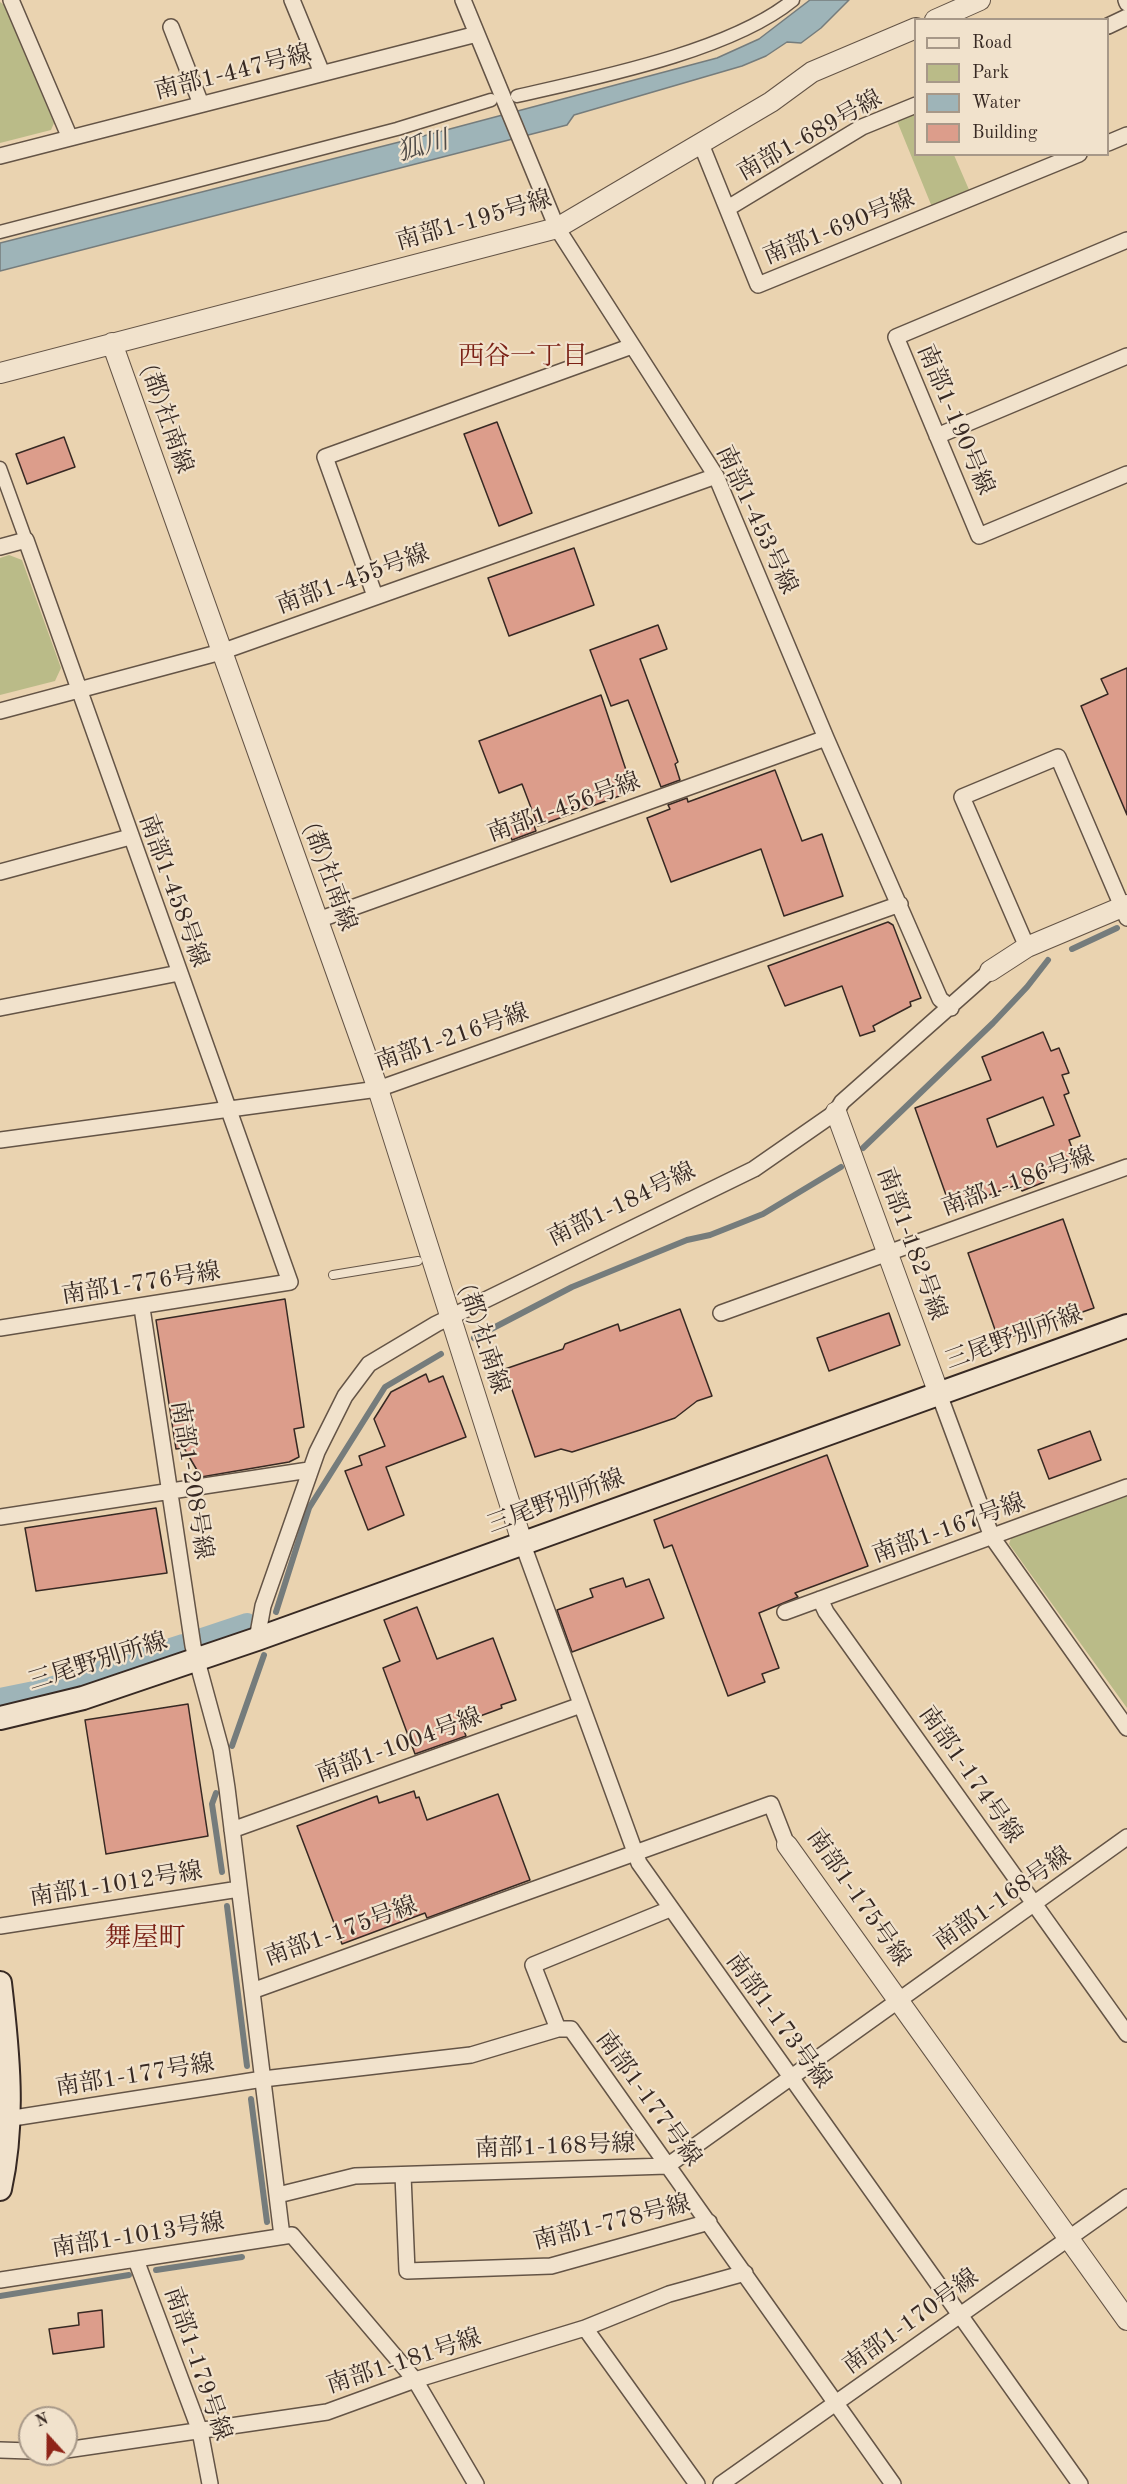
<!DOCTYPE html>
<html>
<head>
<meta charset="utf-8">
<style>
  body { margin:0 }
  #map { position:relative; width:1127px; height:2484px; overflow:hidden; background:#ead3b0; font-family:"Old Standard TT",serif }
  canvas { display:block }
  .legend { position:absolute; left:914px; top:18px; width:195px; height:138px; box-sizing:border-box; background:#f1e2cc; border:2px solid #a79888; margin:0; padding:8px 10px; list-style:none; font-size:18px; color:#372923 }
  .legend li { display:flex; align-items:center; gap:12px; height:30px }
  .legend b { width:30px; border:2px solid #a79888 }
  .north { position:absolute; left:18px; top:2406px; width:60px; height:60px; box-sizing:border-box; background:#f1e2cc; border:2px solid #a79888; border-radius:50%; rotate:339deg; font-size:16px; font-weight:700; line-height:24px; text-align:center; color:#372923 }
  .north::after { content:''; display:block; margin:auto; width:21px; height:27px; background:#8f2418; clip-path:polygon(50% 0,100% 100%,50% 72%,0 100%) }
</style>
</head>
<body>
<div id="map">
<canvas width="1127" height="2484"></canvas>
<ul class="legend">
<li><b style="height:8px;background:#f1e2cc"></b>Road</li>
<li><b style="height:16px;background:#babb88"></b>Park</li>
<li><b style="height:16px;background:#9eb4b8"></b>Water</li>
<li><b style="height:16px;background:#dc9d8b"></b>Building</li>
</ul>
<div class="north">N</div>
</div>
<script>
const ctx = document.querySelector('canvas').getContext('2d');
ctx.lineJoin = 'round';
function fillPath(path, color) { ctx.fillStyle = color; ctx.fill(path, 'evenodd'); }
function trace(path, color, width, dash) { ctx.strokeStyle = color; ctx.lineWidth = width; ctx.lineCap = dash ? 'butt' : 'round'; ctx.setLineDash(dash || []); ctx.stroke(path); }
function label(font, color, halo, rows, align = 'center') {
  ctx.font = font + ' "Old Standard TT","Noto Serif JP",serif'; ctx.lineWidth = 4.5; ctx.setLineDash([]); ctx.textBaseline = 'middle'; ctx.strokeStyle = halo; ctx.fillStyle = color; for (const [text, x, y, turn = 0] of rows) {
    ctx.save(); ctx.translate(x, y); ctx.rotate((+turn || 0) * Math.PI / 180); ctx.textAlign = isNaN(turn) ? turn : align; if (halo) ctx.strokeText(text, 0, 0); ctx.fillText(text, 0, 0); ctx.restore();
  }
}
const green = new Path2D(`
  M0,2L4,5L54,123L51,130L0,143Z
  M915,114L916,154L954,155L970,192L932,207L897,121Z
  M9,555L22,560L61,668L55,681L0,695V558Z
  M1127,1496V1708L1009,1544L1011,1538Z`);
const water = new Path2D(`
  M810,0H849L821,28L801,43L787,42L766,56L742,66L574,115L567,125L0,271V243L431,134L717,58L759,39Z`);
const stream = new Path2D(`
  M1072,949L1117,928
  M863,1148L993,1023L1027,987L1048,960
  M474,1338L572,1287L687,1240L710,1235L763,1214L841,1167
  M276,1612L309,1508L385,1387L441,1354
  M232,1746L264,1655
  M216,1793L212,1804L222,1872
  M227,1906L247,2066
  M251,2099L267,2222
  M156,2270L242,2257
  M0,2296L129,2275`);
const canal = new Path2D(`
  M202,1638L247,1623
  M0,1698L44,1689L183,1644`);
const building = new Path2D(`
  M497,422L532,513L499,526L464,434Z
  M64,437L75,467L27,484L16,454Z
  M574,548L594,605L509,636L488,578Z
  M658,625L667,649L640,659L678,762L675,764L680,780L661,787L628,700L611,706L590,650Z
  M1127,668V815L1081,706L1108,694L1101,679Z
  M601,695L633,791L538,826L522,784L499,793L479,741Z
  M775,770L802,841L822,834L843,896L784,916L761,849L671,882L647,818L670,809L668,805L687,798L688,802Z
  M531,817L536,831L512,840L507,826Z
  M888,922L893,925L921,998L910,1002L911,1006L873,1026L875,1031L860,1036L842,986L785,1006L768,966Z
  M1043,1032L1051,1051L1059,1048L1069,1073L1062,1075L1069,1093L1064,1095L1080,1136L1069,1140L1077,1161L1041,1175L1044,1182L1022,1191L1019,1184L951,1209L915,1108L991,1080L982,1057ZM1043,1097L1054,1125L997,1147L987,1119Z
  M1063,1219L1094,1308L999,1341L968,1253Z
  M285,1299L304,1427L294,1429L299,1457L289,1462L201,1477L184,1448L176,1449L156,1320Z
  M680,1309L712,1396L697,1401L675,1418L640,1430L572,1452L561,1449L535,1457L505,1369L563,1349L565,1344L618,1324L620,1331Z
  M889,1313L900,1345L829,1371L817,1338Z
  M426,1374L429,1382L443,1376L466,1437L386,1467L404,1515L368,1530L345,1471L362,1465L359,1456L385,1446L374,1419L391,1392Z
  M1090,1431L1101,1460L1049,1479L1038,1450Z
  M827,1455L868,1566L795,1593L798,1597L759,1613L779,1668L762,1674L765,1682L728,1696L672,1545L664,1548L654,1520Z
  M156,1508L167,1573L36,1591L25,1528Z
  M623,1578L626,1587L649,1579L664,1618L572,1652L557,1610L593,1597L590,1589Z
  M417,1607L437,1659L493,1638L516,1700L501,1705L502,1708L461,1723L466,1736L415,1754L383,1668L400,1661L384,1620Z
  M188,1704L208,1836L106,1854L85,1720Z
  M414,1791L416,1798L419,1797L427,1820L498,1794L530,1880L427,1918L425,1913L342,1944L297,1826L377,1796L379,1803Z
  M102,2310L104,2347L53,2354L49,2329L79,2325L78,2313Z`);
const service = new Path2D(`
  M333,1275L418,1261`);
const pedestrian = new Path2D(`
  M517,96C596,78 731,51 793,0
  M0,232L397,129L491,100
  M0,468L26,540`);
const minor = new Path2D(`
  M11,0L70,138
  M292,0L322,73
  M463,0L557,228L716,476L826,738L940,999L951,1008
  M1126,0L1127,3
  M1108,26L1127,17
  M171,27L201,104
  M1108,143L1127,135
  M701,144L758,285L1079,154
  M0,156L477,34
  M728,208L862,127L916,105
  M1127,240L896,337L979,536L1127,474
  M937,436L1127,356
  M0,547L26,540L290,1282L0,1328
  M375,596L325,457L632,346
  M0,711L221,652L716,476
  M0,872L130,837
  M318,920L826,738
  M1027,947L962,797L1058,757L1127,918
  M0,1008L179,973
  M0,1140L378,1089L900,904
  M142,1308L193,1646L221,1749L227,1788L282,2236
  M721,1313L1127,1167
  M939,1394L992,1537L1127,1728
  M0,1517L309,1470
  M522,1542L639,1863L1080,2484
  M820,1599L826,1612L1127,2034
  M785,1612L1127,1487
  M257,1639L263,1606L317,1452L345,1396L369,1364L436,1324L754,1169L836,1112L842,1102L990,971
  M232,1830L581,1705
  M0,1926L239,1889
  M252,1991L771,1804L787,1845
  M558,2029L533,1965L670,1909
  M0,2120L263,2079L471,2055L558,2029H571L893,2484
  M403,2175L407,2271L551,2266L709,2222
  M278,2195L355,2176L667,2166L1127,1837
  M136,2260L200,2431L210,2484
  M0,2280L292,2235L415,2380L476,2484
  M585,2328L697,2484
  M0,2450L30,2451
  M66,2450L327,2412L415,2380L585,2328L669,2294L745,2273
  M721,2484L1127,2197`);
const tertiary = new Path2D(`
  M935,20L980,0
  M112,343L378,1089L522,1542
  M0,373L557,228L771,102L812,72L916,28
  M990,971L1027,947L1127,905
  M836,1112L939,1394
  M787,1845L1127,2320`);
const secondary = new Path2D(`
  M0,1718L83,1698L257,1639L1127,1326
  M0,1983C8,2051 15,2121 0,2189`);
const streetNames = [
  ["南部1-447号線",233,73,-14],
  ["南部1-689号線",810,136,-29],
  ["南部1-195号線",474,221,-16],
  ["南部1-690号線",839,228,-22],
  ["(都)社南線",166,419,71],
  ["南部1-190号線",955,420,67],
  ["南部1-453号線",756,520,65],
  ["南部1-455号線",353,580,-20],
  ["南部1-456号線",564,808,-20],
  ["(都)社南線",329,877,70],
  ["南部1-458号線",173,891,70],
  ["南部1-216号線",452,1038,-19],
  ["南部1-186号線",1018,1182,-20],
  ["南部1-184号線",622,1205,-26],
  ["南部1-182号線",911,1244,70],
  ["南部1-776号線",141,1284,-9],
  ["三尾野別所線",1014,1338,-20],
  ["(都)社南線",483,1339,72],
  ["南部1-208号線",191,1480,81],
  ["三尾野別所線",556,1502,-20],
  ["南部1-167号線",949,1529,-20],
  ["三尾野別所線",98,1662,-17],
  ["南部1-1004号線",399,1746,-20],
  ["南部1-174号線",970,1775,55],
  ["南部1-1012号線",116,1885,-9],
  ["南部1-175号線",858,1898,55],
  ["南部1-168号線",1003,1899,-35],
  ["南部1-175号線",341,1932,-20],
  ["南部1-173号線",778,2021,54],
  ["南部1-177号線",135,2076,-9],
  ["南部1-177号線",648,2099,54],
  ["南部1-168号線",555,2147,-2],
  ["南部1-778号線",612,2223,-14],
  ["南部1-1013号線",138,2236,-9],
  ["南部1-170号線",911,2322,-36],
  ["南部1-181号線",404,2362,-18],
  ["南部1-179号線",197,2364,71]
];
const waterNames = [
  ["狐川",423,147,-15]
];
const neighbourhoodNames = [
  ["西谷一丁目",523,357]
];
const quarterNames = [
  ["舞屋町",145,1939]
];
fillPath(green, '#babb88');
fillPath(water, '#9eb4b8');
trace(water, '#757c7c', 1.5);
trace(stream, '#757c7c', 6);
trace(canal, '#9eb4b8', 20);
fillPath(building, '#dc9d8b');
trace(building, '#372923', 1.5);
trace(service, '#645446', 10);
trace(pedestrian, '#645446', 15);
trace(minor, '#645446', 18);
trace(tertiary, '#645446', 22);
trace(secondary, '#372923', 26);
trace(service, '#f1e2cc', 8);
trace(pedestrian, '#f1e2cc', 12);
trace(minor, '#f1e2cc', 15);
trace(tertiary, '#f1e2cc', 20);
trace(secondary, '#f1e2cc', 22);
label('24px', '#372923', '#f1e2cc', streetNames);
label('italic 26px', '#514c48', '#f1e2cc', waterNames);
label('26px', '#7a1f14', '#f1e2cc', neighbourhoodNames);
label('27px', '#7a1f14', '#f1e2cc', quarterNames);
</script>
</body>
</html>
